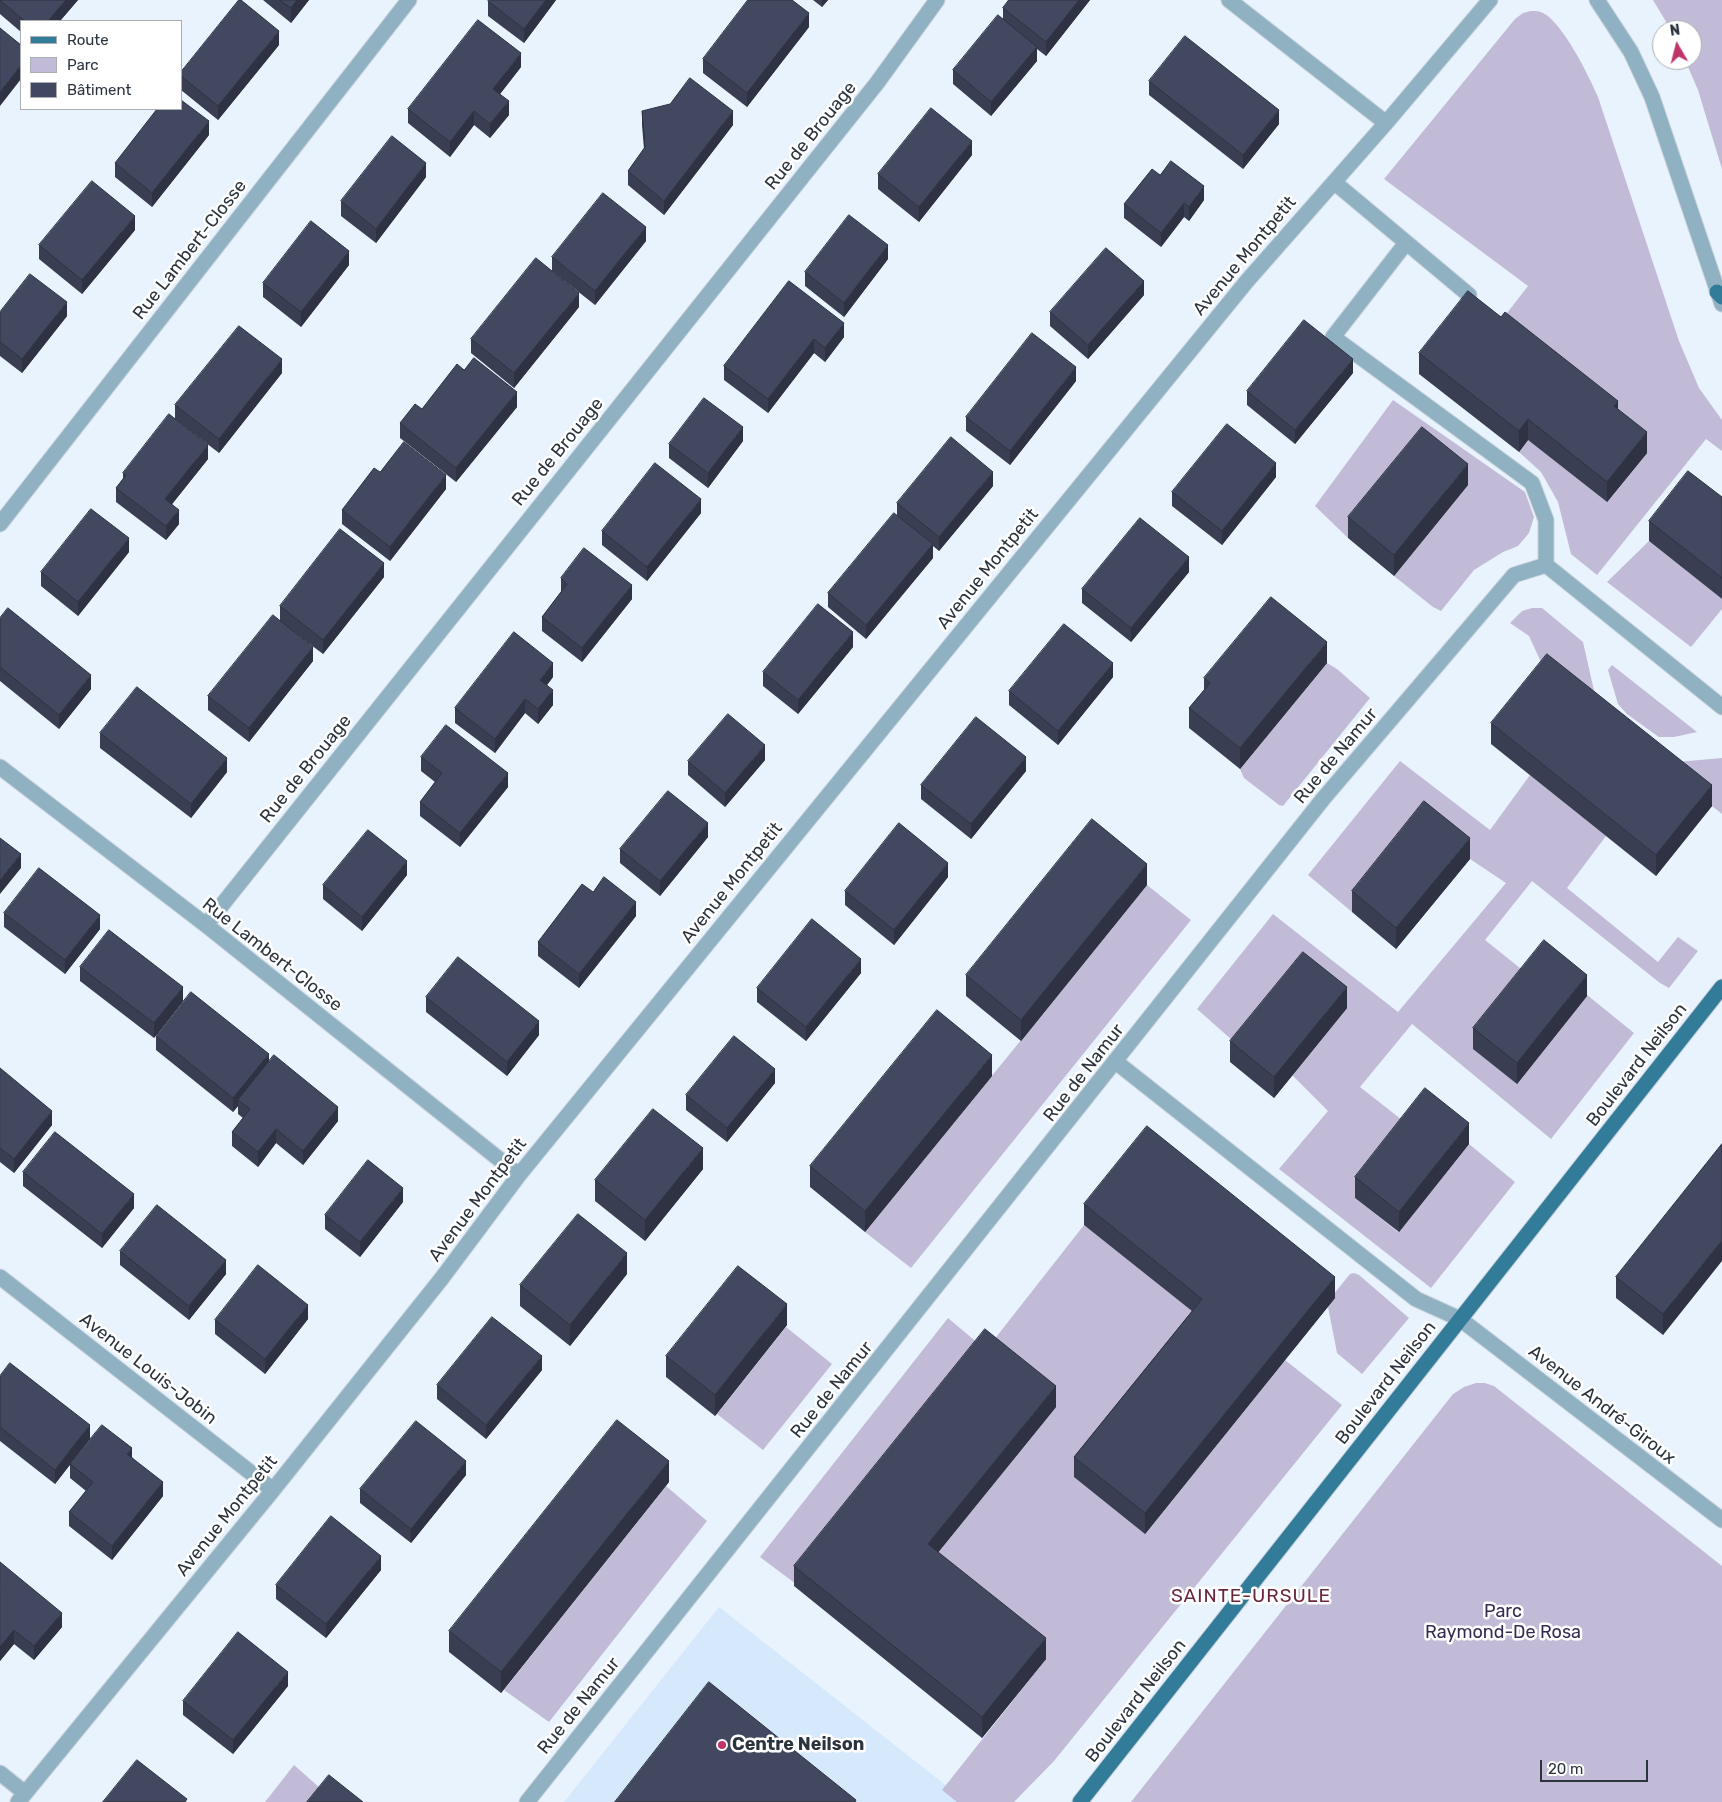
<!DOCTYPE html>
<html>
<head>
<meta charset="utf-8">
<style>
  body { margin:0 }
  #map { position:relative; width:1722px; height:1802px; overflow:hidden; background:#e9f3fd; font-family:Rubik,sans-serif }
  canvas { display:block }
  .legend { position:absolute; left:20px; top:20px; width:162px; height:90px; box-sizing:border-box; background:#fff; border:1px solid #aaaeb2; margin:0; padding:6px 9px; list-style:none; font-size:15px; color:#2b343e }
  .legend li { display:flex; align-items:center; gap:10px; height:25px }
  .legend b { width:25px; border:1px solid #aaaeb2 }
  .north { position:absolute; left:1652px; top:20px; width:50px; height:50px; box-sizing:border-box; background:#fff; border:1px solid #aaaeb2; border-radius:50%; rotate:352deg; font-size:14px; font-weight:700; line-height:20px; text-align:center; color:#2b343e }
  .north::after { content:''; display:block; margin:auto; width:18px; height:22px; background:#c0346a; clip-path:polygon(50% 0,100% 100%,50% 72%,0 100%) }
  .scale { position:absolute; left:1540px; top:1760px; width:108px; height:22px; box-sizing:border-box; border:2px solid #2b343e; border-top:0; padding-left:6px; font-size:15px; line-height:18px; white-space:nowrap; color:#2b343e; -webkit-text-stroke:4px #fff; paint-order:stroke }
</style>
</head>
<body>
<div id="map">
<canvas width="1722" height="1802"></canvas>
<ul class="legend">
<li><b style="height:6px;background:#327b99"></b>Route</li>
<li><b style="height:14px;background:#c1bbd7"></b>Parc</li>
<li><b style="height:14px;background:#42485f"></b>Bâtiment</li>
</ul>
<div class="north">N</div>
<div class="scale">20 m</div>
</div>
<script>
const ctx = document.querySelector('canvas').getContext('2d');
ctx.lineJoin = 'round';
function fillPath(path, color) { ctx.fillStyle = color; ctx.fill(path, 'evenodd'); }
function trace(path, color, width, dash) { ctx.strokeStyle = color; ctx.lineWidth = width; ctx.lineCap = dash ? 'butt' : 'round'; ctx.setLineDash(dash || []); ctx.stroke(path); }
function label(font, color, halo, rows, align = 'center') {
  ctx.font = font + ' Rubik,sans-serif'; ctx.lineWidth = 5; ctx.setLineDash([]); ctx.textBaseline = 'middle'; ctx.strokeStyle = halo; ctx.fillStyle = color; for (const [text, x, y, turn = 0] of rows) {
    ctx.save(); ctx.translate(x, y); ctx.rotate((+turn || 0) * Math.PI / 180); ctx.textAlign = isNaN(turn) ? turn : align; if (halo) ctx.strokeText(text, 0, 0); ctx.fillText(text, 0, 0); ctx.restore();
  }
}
const built = new Path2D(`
  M719,1607L967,1802H564Z`);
const green = new Path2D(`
  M1653,0H1722V169L1698,90L1685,60H1692V30H1671Z
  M1531,11C1536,11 1539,11 1543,13C1563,23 1589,76 1598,97L1679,341L1699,388L1722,420V451L1706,439L1597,575L1571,554L1558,502L1541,472L1519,452L1528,440L1607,502L1493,331L1528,286L1384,179L1515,19L1523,13Z
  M1393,400L1525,492L1534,517L1529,533L1518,546L1503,552L1474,570L1441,611L1433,607L1394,576L1468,485L1422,448L1348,538L1315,506Z
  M1649,541L1722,599V609L1691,647L1607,582Z
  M1532,608H1542L1583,642L1600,717L1547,675L1529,636L1510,623L1522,611Z
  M1327,663L1337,669L1370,698L1283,806L1279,805L1244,778L1240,769Z
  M1612,665L1697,732L1674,737H1659L1656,735L1627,714L1618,704L1608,670Z
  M1722,758V814L1653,759L1677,762Z
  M1400,761L1490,830L1530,775L1606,836L1567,888L1658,962L1678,937L1698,951L1669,988L1660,983L1532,881L1485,940L1530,976L1544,960L1634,1033L1551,1139L1412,1024L1360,1087L1411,1127L1355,1198L1398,1232L1469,1144L1515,1182L1431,1288L1279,1169L1328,1111L1292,1075L1241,1048L1197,1009L1273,914L1398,1012L1506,883L1470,859L1424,822L1352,912L1308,875Z
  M1147,885L1191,920L911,1268L865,1232Z
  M1084,1225L1285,1360L1342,1405L1054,1761L1014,1802H957L942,1790L1046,1659L796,1584L760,1557L948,1318L986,1350Z
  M1354,1273L1359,1275L1409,1318L1362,1374L1337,1353L1328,1307L1333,1295L1350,1274Z
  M786,1327L832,1364L763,1450L717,1414Z
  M1476,1383H1485L1494,1386L1722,1566V1802H1131L1453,1394L1464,1387Z
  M666,1486L707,1521L549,1722L504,1690Z
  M294,1765L329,1796L323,1802H265Z`);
const minor = new Path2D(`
  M1229,0L1386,123
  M1597,0L1631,52L1652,97L1722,304
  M1334,182L1469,295
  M1406,243L1333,337L1532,483L1546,520V565
  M0,524L409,0
  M0,767L206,925L519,1175
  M206,925L877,83L937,0
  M1116,1062L1416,1299L1460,1319L1722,1520
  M0,1277L273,1490
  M0,1773L25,1793
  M18,1802L273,1490L442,1278L519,1175L1247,281L1386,123L1490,0
  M527,1802L1323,799L1514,575L1546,565L1722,707`);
const major = new Path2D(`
  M1717,292L1722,297
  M1080,1802L1722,987`);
const wall = new Path2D(`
  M0,0H78L60,21H21V32L0,14Z
  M263,0H309L291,23Z
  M489,0H556L524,43L488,16V1Z
  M813,0H828L822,7Z
  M1009,0H1090L1046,56L1037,49V61L991,116L953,84V70L1003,19V8Z
  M809,27L747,107L703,73V59Z
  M279,45L218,120L181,90V72Z
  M521,67L500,94L509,115L490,138L474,125L450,157L408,123V109Z
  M1149,81L1279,124L1243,169L1149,95Z
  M642,111L733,125L664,215L628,185V171L644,149L642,125Z
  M209,135L152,207L115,177V163Z
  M972,155L919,222L878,189V174Z
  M1160,175L1204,200L1189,221L1184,217L1161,247L1124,218V204Z
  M426,177L376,243L341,216V201Z
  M135,230L82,294L39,259V245Z
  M646,241L595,305L552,271V257Z
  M888,259L844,317L805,286V272Z
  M349,265L301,327L263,297V283Z
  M789,281L844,337L825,362L814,353L768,413L724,380V366Z
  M1144,295L1088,359L1050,326V312Z
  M579,307L514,388L471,353V339Z
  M0,312L67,316L22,373L0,356Z
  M1419,353L1618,410L1647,453L1607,502L1528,440L1519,452L1419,374Z
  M464,370L517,407L456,482L400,438V423L422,409Z
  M282,373L219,453L175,419V405Z
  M1353,373L1295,444L1247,405V391Z
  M1076,381L1010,465L966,431V417Z
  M743,441L708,488L669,458V444Z
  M208,459L172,504L179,524L166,540L116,502V488L123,479V473Z
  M380,472L446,489L390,561L342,524V510Z
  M1276,477L1222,545L1172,506V492Z
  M1468,485L1394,576L1348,538V517Z
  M993,486L939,551L933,546V558L866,639L828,607V593L897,515V503Z
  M1722,497V599L1649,541V521Z
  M701,513L647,581L602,545V531Z
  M129,552L78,616L41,586V572Z
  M1189,572L1131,642L1082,603V589Z
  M384,577L323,654L286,626L313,661L249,742L208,710V696L280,620V606Z
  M561,578L632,599L582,662L542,631V617L561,592Z
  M0,618L91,689L59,729L0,681Z
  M853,647L798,714L763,686V672Z
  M1327,663L1240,769L1189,728V708L1204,690V678Z
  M553,677L547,685L553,705L538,724L525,713L495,753L455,723V708Z
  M1113,677L1058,745L1009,705V691Z
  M1491,723L1712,806L1656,876L1491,744Z
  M100,733L227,772L191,818L100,748Z
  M421,757L508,787L460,847L420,816V802L435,782L421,771Z
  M765,760L725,807L688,775V761Z
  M1026,771L971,839L921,799V785Z
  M708,837L660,896L620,863V849Z
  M1470,859L1396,949L1352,912V891Z
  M407,875L362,931L323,899V885Z
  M948,877L894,945L845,905V891Z
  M1147,885L1021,1041L966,996V975Z
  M4,913L100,929L65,974L4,927Z
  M636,916L579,988L538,956V942Z
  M80,967L183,1001L154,1038L80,981Z
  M861,973L806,1041L757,1002V988Z
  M1587,996L1517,1084L1473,1049V1028Z
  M426,997L539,1035L507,1076L426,1012Z
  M1347,1008L1274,1098L1230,1062V1041Z
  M156,1036L269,1061L338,1121L303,1165L276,1143L258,1167L232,1146V1132L243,1118L238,1114V1106L233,1112L156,1050Z
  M0,1068L52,1125L14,1173L0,1162Z
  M992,1076L865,1232L810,1187V1166Z
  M775,1083L727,1142L686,1110V1095Z
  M1469,1144L1399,1232L1355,1198V1177Z
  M1722,1144L1663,1335L1616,1298V1277Z
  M703,1169L645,1241L595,1201V1180Z
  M23,1172L134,1208L102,1248L23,1186Z
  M403,1202L360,1257L325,1229V1215Z
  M1084,1204L1335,1298L1145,1534L1074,1477V1457L1192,1311L1084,1225Z
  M120,1251L226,1274L189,1320L120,1265Z
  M627,1274L570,1346L520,1306V1285Z
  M308,1319L265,1374L215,1334V1320Z
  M787,1325L715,1416L666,1377V1356Z
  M542,1370L486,1439L437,1399V1385Z
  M0,1376L90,1439L55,1484L0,1441Z
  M1056,1407L938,1552L1046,1659L982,1738L794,1586V1566Z
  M132,1457L163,1496L112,1560L69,1526V1512L86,1491L70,1478V1464Z
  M466,1475L411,1543L360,1503V1489Z
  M669,1482L501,1693L449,1652V1631Z
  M0,1562L62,1627L34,1660L14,1644L0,1661Z
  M381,1570L326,1638L276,1599V1585Z
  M288,1686L233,1754L183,1715V1701Z`);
const shadedWall = new Path2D(`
  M66,0H78L60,21H48Z
  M297,0H309L291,23V8Z
  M546,0H556L524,43V29Z
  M822,0H828L822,7Z
  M1079,0H1090L1046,56V42Z
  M809,13V27L747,107V93Z
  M279,31V45L218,120V106Z
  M1037,47V61L991,116V102Z
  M521,53V67L493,103V89Z
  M21,65V79L0,106V92Z
  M509,101V115L490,138V124Z
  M1279,110V124L1243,169V155Z
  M474,111V125L450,157V142Z
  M733,111V125L664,215V201Z
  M209,121V135L152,207V193Z
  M972,141V155L919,222V207Z
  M426,163V177L376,243V229Z
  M1204,186V200L1189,221V207Z
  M1184,203V217L1161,247V233Z
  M135,216V230L82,294V280Z
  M646,227V241L595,305V291Z
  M888,245V259L844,317V303Z
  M349,251V265L301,327V312Z
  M1144,281V295L1088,359V345Z
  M579,293V307L514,388V373Z
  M67,302V316L22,373V359Z
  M844,323V337L825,362V348Z
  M814,339V353L768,413V399Z
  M282,359V373L219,453V439Z
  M1353,359V373L1295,444V430Z
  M1076,367V381L1010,465V451Z
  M517,392V407L456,482V468Z
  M1618,401V422L1614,406Z
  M1528,419V440L1519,452V431Z
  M743,427V441L708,488V473Z
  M1647,432V453L1607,502V482Z
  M208,445V459L165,513V499Z
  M1276,463V477L1222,545V531Z
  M1468,464V485L1394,576V555Z
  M993,472V486L939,551V537Z
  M446,475V489L390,561V547Z
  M701,499V513L647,581V567Z
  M179,510V524L166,540V526Z
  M129,538V552L78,616V602Z
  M933,544V558L866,639V625Z
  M1189,557V572L1131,642V628Z
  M384,563V577L323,654V640Z
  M632,585V599L582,662V648Z
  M853,632V647L798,714V700Z
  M1327,642V663L1240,769V748Z
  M313,647V661L249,742V728Z
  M553,663V677L540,694V680Z
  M1113,663V677L1058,745V731Z
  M91,675V689L59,729V715Z
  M553,690V705L538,724V709Z
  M525,699V713L495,753V739Z
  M765,745V760L725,807V793Z
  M1026,757V771L971,839V824Z
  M227,758V772L191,818V804Z
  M508,773V787L460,847V833Z
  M1712,785V806L1656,876V855Z
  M708,823V837L660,896V881Z
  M1470,838V859L1396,949V928Z
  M21,854V868L0,894V880Z
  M407,861V875L362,931V917Z
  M948,863V877L894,945V930Z
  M1147,864V885L1021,1041V1020Z
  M636,902V916L579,988V974Z
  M100,915V929L65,974V960Z
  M861,959V973L806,1041V1027Z
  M1587,975V996L1517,1084V1063Z
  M183,987V1001L154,1038V1023Z
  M1347,987V1008L1274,1098V1077Z
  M539,1021V1035L507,1076V1062Z
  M269,1054V1068L238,1100V1106L233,1112V1098Z
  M992,1055V1076L865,1232V1211Z
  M775,1069V1083L727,1142V1128Z
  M338,1107V1121L303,1165V1151Z
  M52,1111V1125L14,1173V1159Z
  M1469,1123V1144L1399,1232V1212Z
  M276,1129V1143L258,1167V1152Z
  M703,1148V1169L645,1241V1220Z
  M403,1188V1202L360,1257V1242Z
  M134,1194V1208L102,1248V1234Z
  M1722,1240V1261L1663,1335V1314Z
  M627,1253V1274L570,1346V1325Z
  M226,1260V1274L189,1320V1306Z
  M1335,1277V1298L1145,1534V1513Z
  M787,1304V1325L715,1416V1395Z
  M308,1305V1319L265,1374V1359Z
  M542,1356V1370L486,1439V1425Z
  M1056,1386V1407L928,1565V1544Z
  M90,1425V1439L55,1484V1470Z
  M132,1448V1463L127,1454Z
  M466,1461V1475L411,1543V1529Z
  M669,1461V1482L501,1693V1672Z
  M163,1482V1496L112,1560V1546Z
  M381,1556V1570L326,1638V1624Z
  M62,1613V1627L34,1660V1646Z
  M14,1630V1644L0,1661V1647Z
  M1046,1638V1659L982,1738V1717Z
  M288,1672V1686L233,1754V1740Z`);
const building = new Path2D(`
  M0,0H66L48,21H25Z
  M239,0H241L279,31L218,106L181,76V72Z
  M280,0H297L291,8Z
  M489,0H546L524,29L488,1Z
  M748,0H792L809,13L747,93L703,59Z
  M1009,0H1079L1046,42L1003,8Z
  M998,15L1037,47L991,102L953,70Z
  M478,20L521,53L493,89L509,101L490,124L474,111L450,142L408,109Z
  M0,28L21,45V65L0,92Z
  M1185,36L1279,110L1243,155L1149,81Z
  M690,78L733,111L664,201L628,171L645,147L642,111L670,104Z
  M181,100L209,121L152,193L115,163L157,109H181Z
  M931,108L972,141L919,207L878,174Z
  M392,136L426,163L376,229L341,201Z
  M1171,161L1204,186L1189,207L1184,203L1161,233L1124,204L1152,169L1160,175Z
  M92,181L135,216L82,280L39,245Z
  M603,193L646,227L595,291L552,257Z
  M849,215L888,245L844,303L805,272Z
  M311,221L349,251L301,312L263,283Z
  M1106,248L1144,281L1088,345L1050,312Z
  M536,258L579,293L514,373L471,339Z
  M30,274L67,302L22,359L0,342V312Z
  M789,281L844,323L825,348L814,339L768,399L724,366Z
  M1468,291L1501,317L1505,312L1618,401L1614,406L1647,432L1607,482L1528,419L1519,431L1419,353Z
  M1304,320L1353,359L1295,430L1247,391Z
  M239,326L282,359L219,439L175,405Z
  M1032,333L1076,367L1010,451L966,417Z
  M474,358L517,392L456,468L400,423L415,404L422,409L457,364L464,370Z
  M704,398L743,427L708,473L669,444Z
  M169,414L208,445L165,499L179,510L166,526L116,488L126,475L123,473Z
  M1227,424L1276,463L1222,531L1172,492Z
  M1422,427L1468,464L1394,555L1348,517Z
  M951,437L993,472L939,537L897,503Z
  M404,442L446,475L390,547L342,510L374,468L380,472Z
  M655,463L701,499L647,567L602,531Z
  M1688,471L1722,497V578L1649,521Z
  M91,509L129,538L78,602L41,572Z
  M894,513L933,544L866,625L828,593Z
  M1140,518L1189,557L1131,628L1082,589Z
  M340,529L384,563L323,640L280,606Z
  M584,548L632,585L582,648L542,617L567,584L561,578Z
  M1271,597L1327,642L1240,748L1189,708L1210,683L1204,678Z
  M818,604L853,632L798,700L763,672Z
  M8,608L91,675L59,715L0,667V618Z
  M273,615L313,647L249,728L208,696Z
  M1064,624L1113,663L1058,731L1009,691Z
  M514,632L553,663L540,680L553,690L538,709L525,699L495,739L455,708Z
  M1547,654L1712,785L1656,855L1491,723Z
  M137,687L227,758L191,804L100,733Z
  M728,714L765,745L725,793L688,761Z
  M976,717L1026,757L971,824L921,785Z
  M446,725L508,773L460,833L420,802L442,773L421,757Z
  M668,791L708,823L660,881L620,849Z
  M1424,801L1470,838L1396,928L1352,891Z
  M1092,819L1147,864L1021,1020L966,975Z
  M899,823L948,863L894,930L845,891Z
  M368,830L407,861L362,917L323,885Z
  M0,838L21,854L0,880Z
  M39,868L100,915L65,960L4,913Z
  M604,877L636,902L579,974L538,942L582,884L593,892Z
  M812,919L861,959L806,1027L757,988Z
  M109,930L183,987L154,1023L80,967Z
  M1544,940L1587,975L1517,1063L1473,1028Z
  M1303,952L1347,987L1274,1077L1230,1041Z
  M458,957L539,1021L507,1062L426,997Z
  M191,992L269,1054L233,1098L156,1036Z
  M937,1010L992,1055L865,1211L810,1166Z
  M734,1036L775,1069L727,1128L686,1095Z
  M274,1055L338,1107L303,1151L276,1129L258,1152L232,1132L250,1109L238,1100Z
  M0,1068L52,1111L14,1159L0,1148Z
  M1425,1088L1469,1123L1399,1212L1355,1177Z
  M653,1109L703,1148L645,1220L595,1180Z
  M1147,1126L1335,1277L1145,1513L1074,1457L1202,1299L1084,1204Z
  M55,1132L134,1194L102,1234L23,1172Z
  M1722,1144V1240L1663,1314L1616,1277Z
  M368,1160L403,1188L360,1242L325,1215Z
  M157,1205L226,1260L189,1306L120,1251Z
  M578,1214L627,1253L570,1325L520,1285Z
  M258,1265L308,1305L265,1359L215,1320Z
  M738,1266L787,1304L715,1395L666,1356Z
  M492,1317L542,1356L486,1425L437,1385Z
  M985,1329L1056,1386L928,1544L1046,1638L982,1717L794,1566Z
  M10,1363L90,1425L55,1470L0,1427V1376Z
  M617,1420L669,1461L501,1672L449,1631Z
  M416,1421L466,1461L411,1529L360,1489Z
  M102,1425L132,1448L127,1454L163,1482L112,1546L69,1512L93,1482L70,1464Z
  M331,1516L381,1556L326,1624L276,1585Z
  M0,1562L62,1613L34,1646L14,1630L0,1647Z
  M238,1632L288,1672L233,1740L183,1701Z
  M709,1682L856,1800L855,1802H615Z
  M137,1760L187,1799L185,1802H103Z
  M329,1775L363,1802H307Z`);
const markers = [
  [722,1745,5,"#c0346a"]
];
const streetNames = [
  ["Rue de Brouage",811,136,-51],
  ["Rue Lambert-Closse",190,250,-52],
  ["Avenue Montpetit",1245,256,-50],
  ["Rue de Brouage",558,452,-51],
  ["Avenue Montpetit",988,569,-51],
  ["Rue de Namur",1336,756,-50],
  ["Rue de Brouage",306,769,-51],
  ["Avenue Montpetit",732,883,-51],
  ["Rue Lambert-Closse",272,955,38],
  ["Boulevard Neilson",1637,1065,-52],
  ["Rue de Namur",1084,1073,-52],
  ["Avenue Montpetit",478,1200,-53],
  ["Avenue Louis-Jobin",148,1369,38],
  ["Boulevard Neilson",1386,1383,-52],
  ["Rue de Namur",832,1390,-51],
  ["Avenue André-Giroux",1602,1405,38],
  ["Avenue Montpetit",227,1516,-51],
  ["Boulevard Neilson",1136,1701,-52],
  ["Rue de Namur",579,1706,-51]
];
const parkNames = [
  ["Parc",1503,1612],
  ["Raymond-De Rosa",1503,1633]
];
const poiNames = [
  ["Centre Neilson",732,1745]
];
const neighbourhoodNames = [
  ["SAINTE-URSULE",1251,1597]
];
fillPath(built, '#d6e8fb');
fillPath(green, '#c1bbd7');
trace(minor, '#c7d1db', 17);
trace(major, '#c7d1db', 17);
trace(minor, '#8fb1c2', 15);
trace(major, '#327b99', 15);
fillPath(wall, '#393e52');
fillPath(shadedWall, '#2e3242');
fillPath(building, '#42485f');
trace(building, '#2e3242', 1);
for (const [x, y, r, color] of markers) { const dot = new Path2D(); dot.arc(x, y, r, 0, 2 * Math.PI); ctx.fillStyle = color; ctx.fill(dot); trace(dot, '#fff', 2); }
label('18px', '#2b343e', '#fff', streetNames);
label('18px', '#362a52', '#fff', parkNames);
label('bold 18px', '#2b343e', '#fff', poiNames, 'left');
ctx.letterSpacing = '1px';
label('19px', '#6a263d', '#fff', neighbourhoodNames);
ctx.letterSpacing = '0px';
</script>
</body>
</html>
